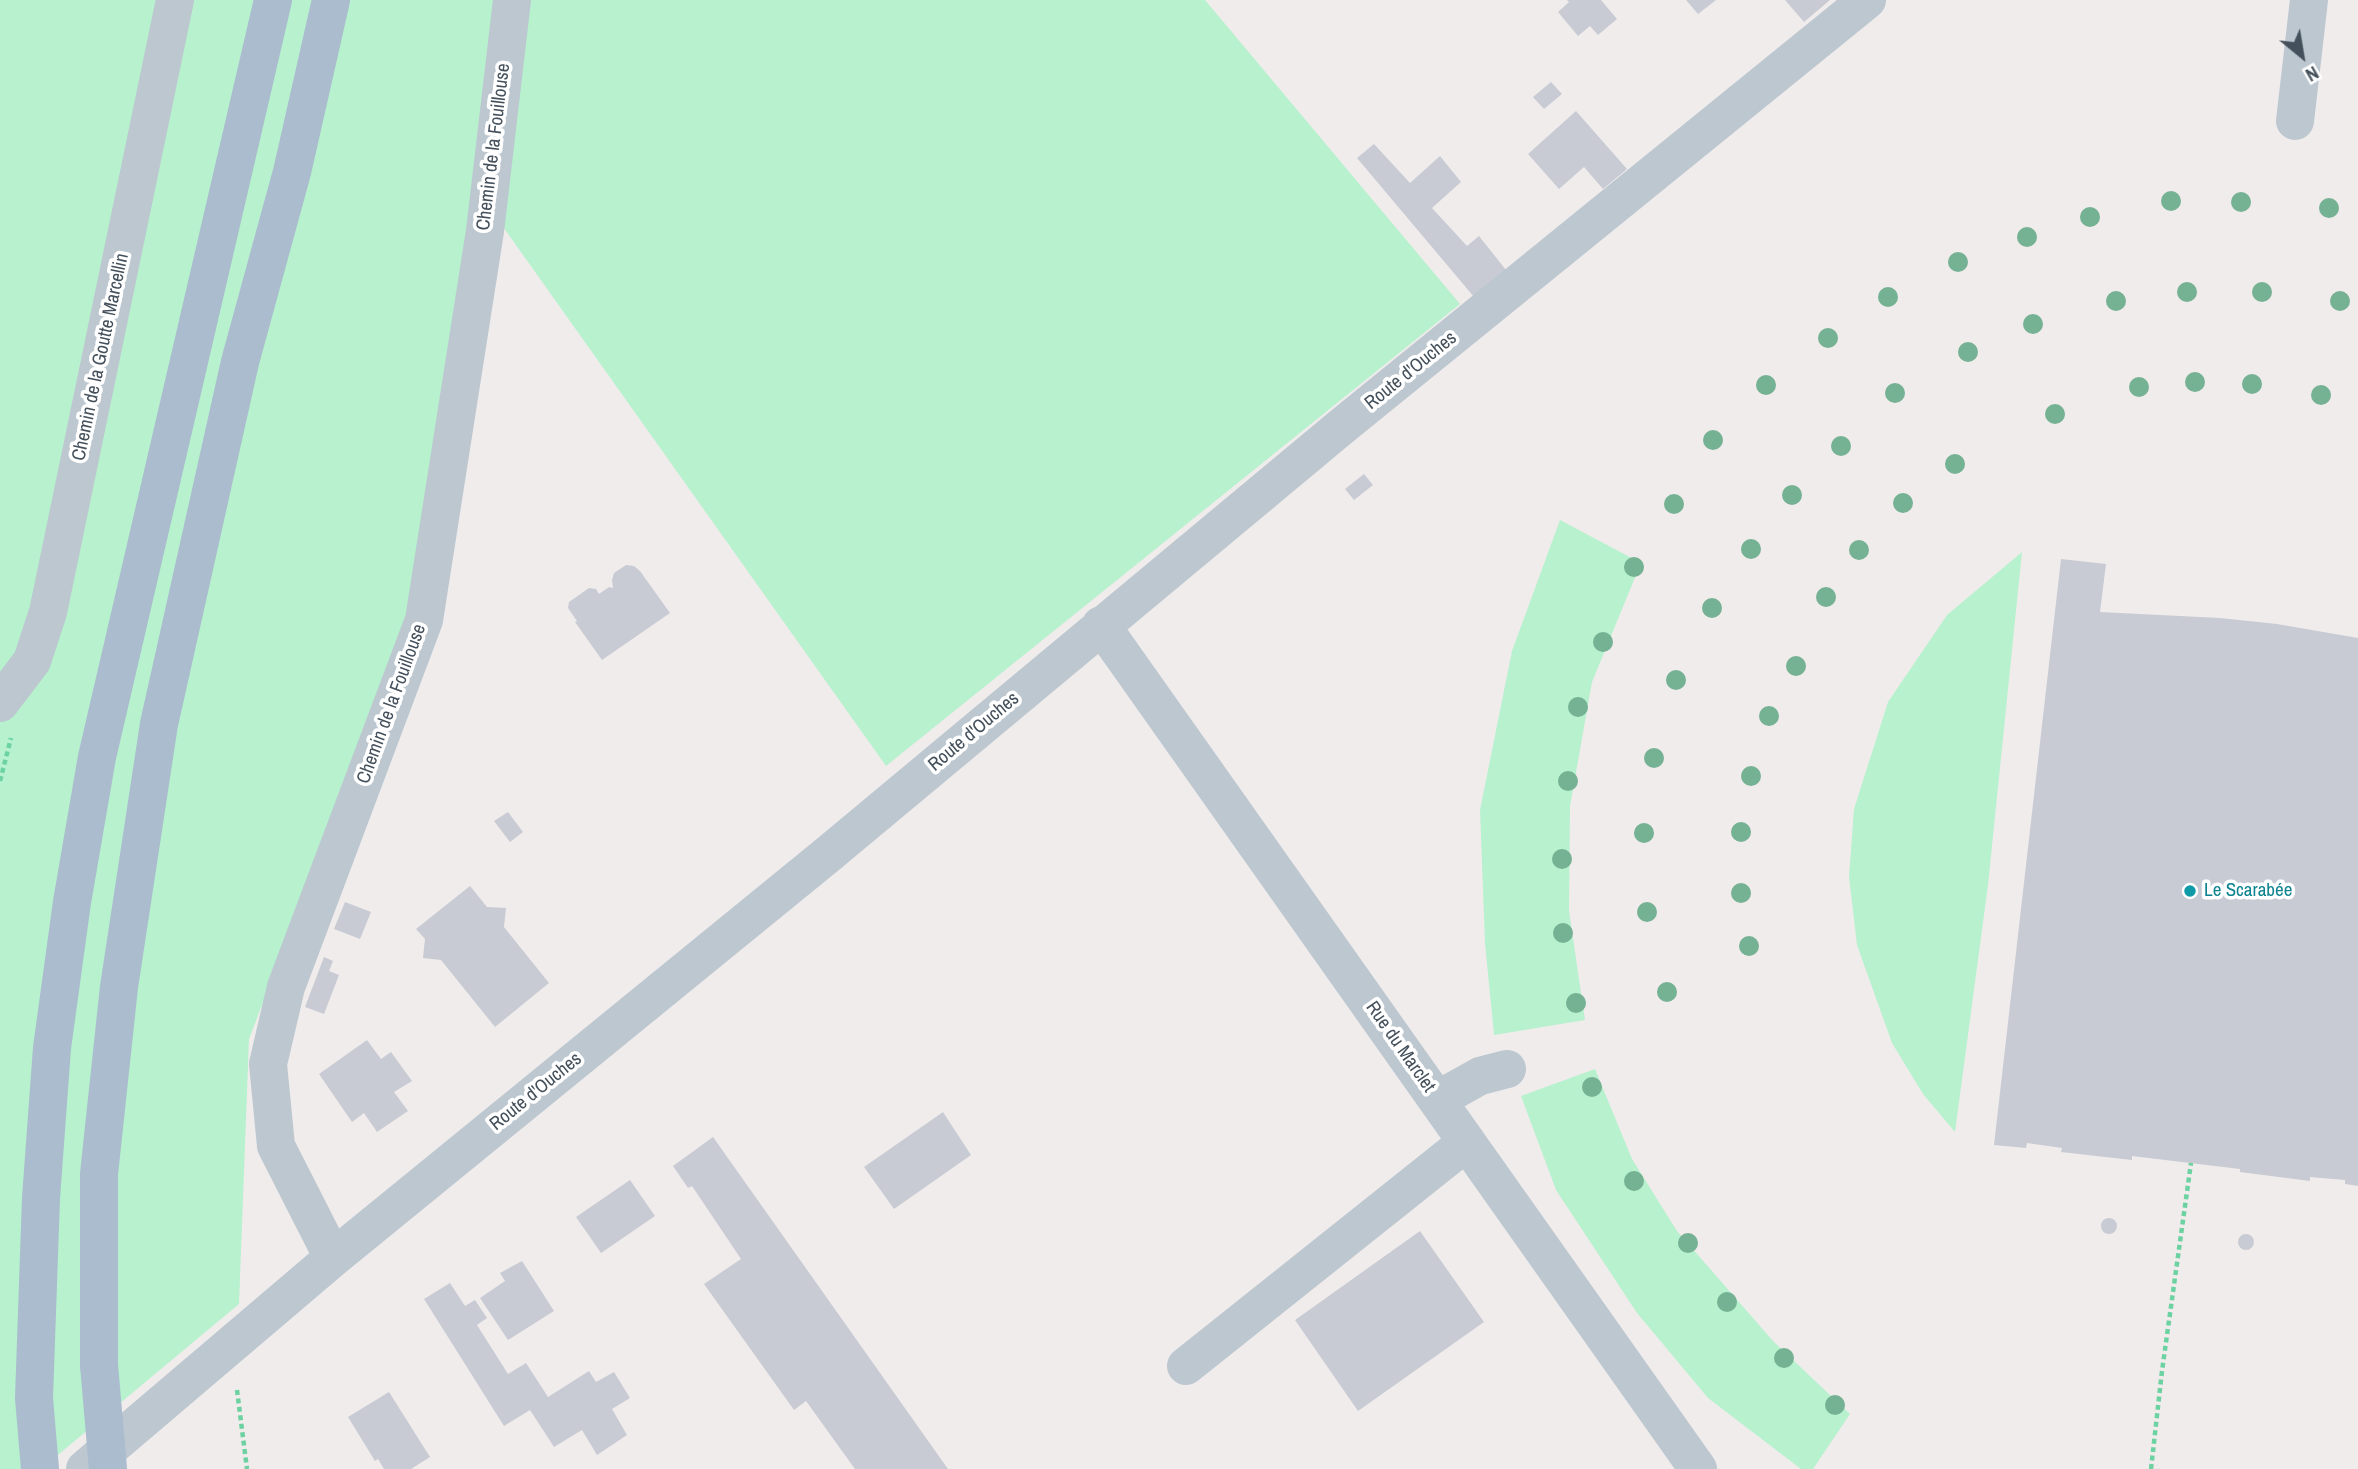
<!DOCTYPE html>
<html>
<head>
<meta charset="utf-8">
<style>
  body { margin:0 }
  #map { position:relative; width:2358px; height:1469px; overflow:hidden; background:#f0ecec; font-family:"Archivo Narrow",sans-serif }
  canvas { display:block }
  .north { position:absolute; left:2267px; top:21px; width:70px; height:70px; -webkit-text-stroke:5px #fff; paint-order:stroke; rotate:150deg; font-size:19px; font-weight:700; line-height:28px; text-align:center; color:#44505b }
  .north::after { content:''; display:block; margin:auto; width:24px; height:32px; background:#44505b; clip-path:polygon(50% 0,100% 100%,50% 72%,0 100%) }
</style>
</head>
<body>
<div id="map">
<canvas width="2358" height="1469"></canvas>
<div class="north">N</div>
</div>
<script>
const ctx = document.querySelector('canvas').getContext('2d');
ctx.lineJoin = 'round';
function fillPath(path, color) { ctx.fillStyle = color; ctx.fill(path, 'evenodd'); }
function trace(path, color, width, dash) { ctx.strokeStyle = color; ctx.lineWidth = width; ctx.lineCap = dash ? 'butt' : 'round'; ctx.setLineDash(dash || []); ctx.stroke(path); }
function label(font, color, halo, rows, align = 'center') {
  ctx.font = font + ' "Archivo Narrow",sans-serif'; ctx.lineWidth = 7; ctx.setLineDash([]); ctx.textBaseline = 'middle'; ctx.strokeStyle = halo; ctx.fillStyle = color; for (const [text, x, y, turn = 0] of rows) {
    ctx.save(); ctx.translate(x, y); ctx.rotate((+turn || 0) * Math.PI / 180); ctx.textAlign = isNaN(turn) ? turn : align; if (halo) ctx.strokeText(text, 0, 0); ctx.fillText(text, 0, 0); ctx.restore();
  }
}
const green = new Path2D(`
  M0,0H1205L1460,304L886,766L479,193L413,611L249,1039L239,1304L41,1469H0Z
  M1560,520L1641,563L1592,682L1570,806L1569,911L1585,1020L1494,1035L1485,943L1480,810L1512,651Z
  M2022,552L1988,885L1955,1132L1923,1094L1892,1043L1857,945L1849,877L1854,809L1888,702L1947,615Z
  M1595,1069L1632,1159L1677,1231L1773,1341L1850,1414L1813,1469H1801L1708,1398L1637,1313L1556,1190L1521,1096Z`);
const building = new Path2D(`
  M1567,0H1601L1617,19L1598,35L1590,26L1578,36L1558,12L1569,2Z
  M1686,0H1716L1698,14Z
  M1785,0H1830L1804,22Z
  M1551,82L1562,94L1544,109L1533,97Z
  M1576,111L1627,169L1603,189L1584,167L1559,189L1528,154Z
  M1374,144L1410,183L1440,156L1461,182L1432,208L1467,246L1479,236L1506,270L1474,297L1357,158Z
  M1364,474L1373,485L1354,500L1345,489Z
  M2061,559L2106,564L2100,612L2220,618L2277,624L2358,638V1186L2345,1184V1180L2310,1177V1181L2240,1172V1169L2132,1156V1160L2061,1152L2062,1148L2027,1143L2026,1148L1994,1145Z
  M626,565L634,566L640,571L670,613L602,660L575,622L577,621L568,608L569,602L589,588L596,589L599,594L609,587L613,588L612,580L614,573Z
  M508,812L523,832L510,842L494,821Z
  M470,886L487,907L506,908L504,927L549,983L495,1027L441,960L423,958L425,939L416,929Z
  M345,902L371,912L360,939L334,929Z
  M324,957L333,961L329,971L339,975L324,1014L305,1007Z
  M367,1040L381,1059L391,1052L412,1081L394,1092L408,1111L377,1132L364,1113L352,1122L319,1074Z
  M943,1112L971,1155L894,1209L864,1167Z
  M713,1137L948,1469H855L806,1401L794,1410L704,1284L741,1259L692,1186L688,1188L673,1166Z
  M630,1180L655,1216L601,1253L576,1217Z
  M2101 1226a8 8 0 1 1 16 0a8 8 0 1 1-16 0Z
  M1420,1231L1484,1322L1358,1411L1295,1320Z
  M2238 1242a8 8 0 1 1 16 0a8 8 0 1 1-16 0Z
  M522,1261L554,1311L508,1340L480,1298L505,1281L500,1273Z
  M450,1283L465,1306L475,1300L487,1318L477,1325L508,1374L526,1363L548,1397L589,1371L596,1382L614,1372L630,1398L612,1409L627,1435L597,1455L582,1430L554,1447L530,1410L504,1426L424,1299Z
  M389,1392L430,1457L411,1469H384L378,1459L375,1461L348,1417Z`);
const path = new Path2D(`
  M0,781L11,738
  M237,1390L247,1469
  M2151,1469L2162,1371L2191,1163`);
const minor = new Path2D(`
  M2295,121L2309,0
  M1101,625L1698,1469
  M0,703L32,661L48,612L175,0
  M1437,1100L1480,1076L1507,1069
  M333,1258L276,1146L268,1064L286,987L424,620L485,231L512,0
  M1186,1366L1467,1142
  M85,1469L333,1258L826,856L1341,427L1867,0`);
const major = new Path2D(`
  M99,1365V1174L119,987L159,724L240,362L292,172L331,0
  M40,1469L34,1398L41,1198L52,1048L72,902L97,757L273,0`);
const majorBridge = new Path2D(`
  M99,1365L108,1469`);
const trees = [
  [2171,201],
  [2241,202],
  [2329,208],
  [2090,217],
  [2027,237],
  [1958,262],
  [2187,292],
  [2262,292],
  [1888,297],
  [2116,301],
  [2340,301],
  [2033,324],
  [1828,338],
  [1968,352],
  [2195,382],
  [2252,384],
  [1766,385],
  [2139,387],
  [1895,393],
  [2321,395],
  [2055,414],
  [1713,440],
  [1841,446],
  [1955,464],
  [1792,495],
  [1903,503],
  [1674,504],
  [1751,549],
  [1859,550],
  [1634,567],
  [1826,597],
  [1712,608],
  [1603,642],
  [1796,666],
  [1676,680],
  [1578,707],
  [1769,716],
  [1654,758],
  [1751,776],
  [1568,781],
  [1741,832],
  [1644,833],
  [1562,859],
  [1741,893],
  [1647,912],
  [1563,933],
  [1749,946],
  [1667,992],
  [1576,1003],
  [1592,1087],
  [1634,1181],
  [1688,1243],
  [1727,1302],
  [1784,1358],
  [1835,1405]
];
const markers = [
  [2190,891,7,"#0f9aa8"]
];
const streetNames = [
  ["Chemin de la Fouillouse",494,147,-83],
  ["Chemin de la Goutte Marcellin",101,357,-78],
  ["Route d'Ouches",1411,371,-39],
  ["Chemin de la Fouillouse",392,704,-70],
  ["Route d'Ouches",974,732,-40],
  ["Rue du Marclet",1400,1047,55],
  ["Route d'Ouches",536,1092,-39]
];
const cultureNames = [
  ["Le Scarabée",2204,891]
];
fillPath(green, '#b7f1ce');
fillPath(building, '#c8cbd3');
trace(path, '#6dd2a1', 4.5, [5, 3.5]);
trace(minor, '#bcc7d0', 38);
trace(major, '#aabcce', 38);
trace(majorBridge, '#aabcce', 38);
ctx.fillStyle = '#75b193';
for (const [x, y] of trees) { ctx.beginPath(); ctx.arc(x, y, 10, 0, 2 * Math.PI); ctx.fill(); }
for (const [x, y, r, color] of markers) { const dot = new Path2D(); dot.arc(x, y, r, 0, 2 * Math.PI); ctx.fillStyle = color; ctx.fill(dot); trace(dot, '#fff', 2.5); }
label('19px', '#44505b', '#fff', streetNames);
label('19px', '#0d838f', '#fff', cultureNames, 'left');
</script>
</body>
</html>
